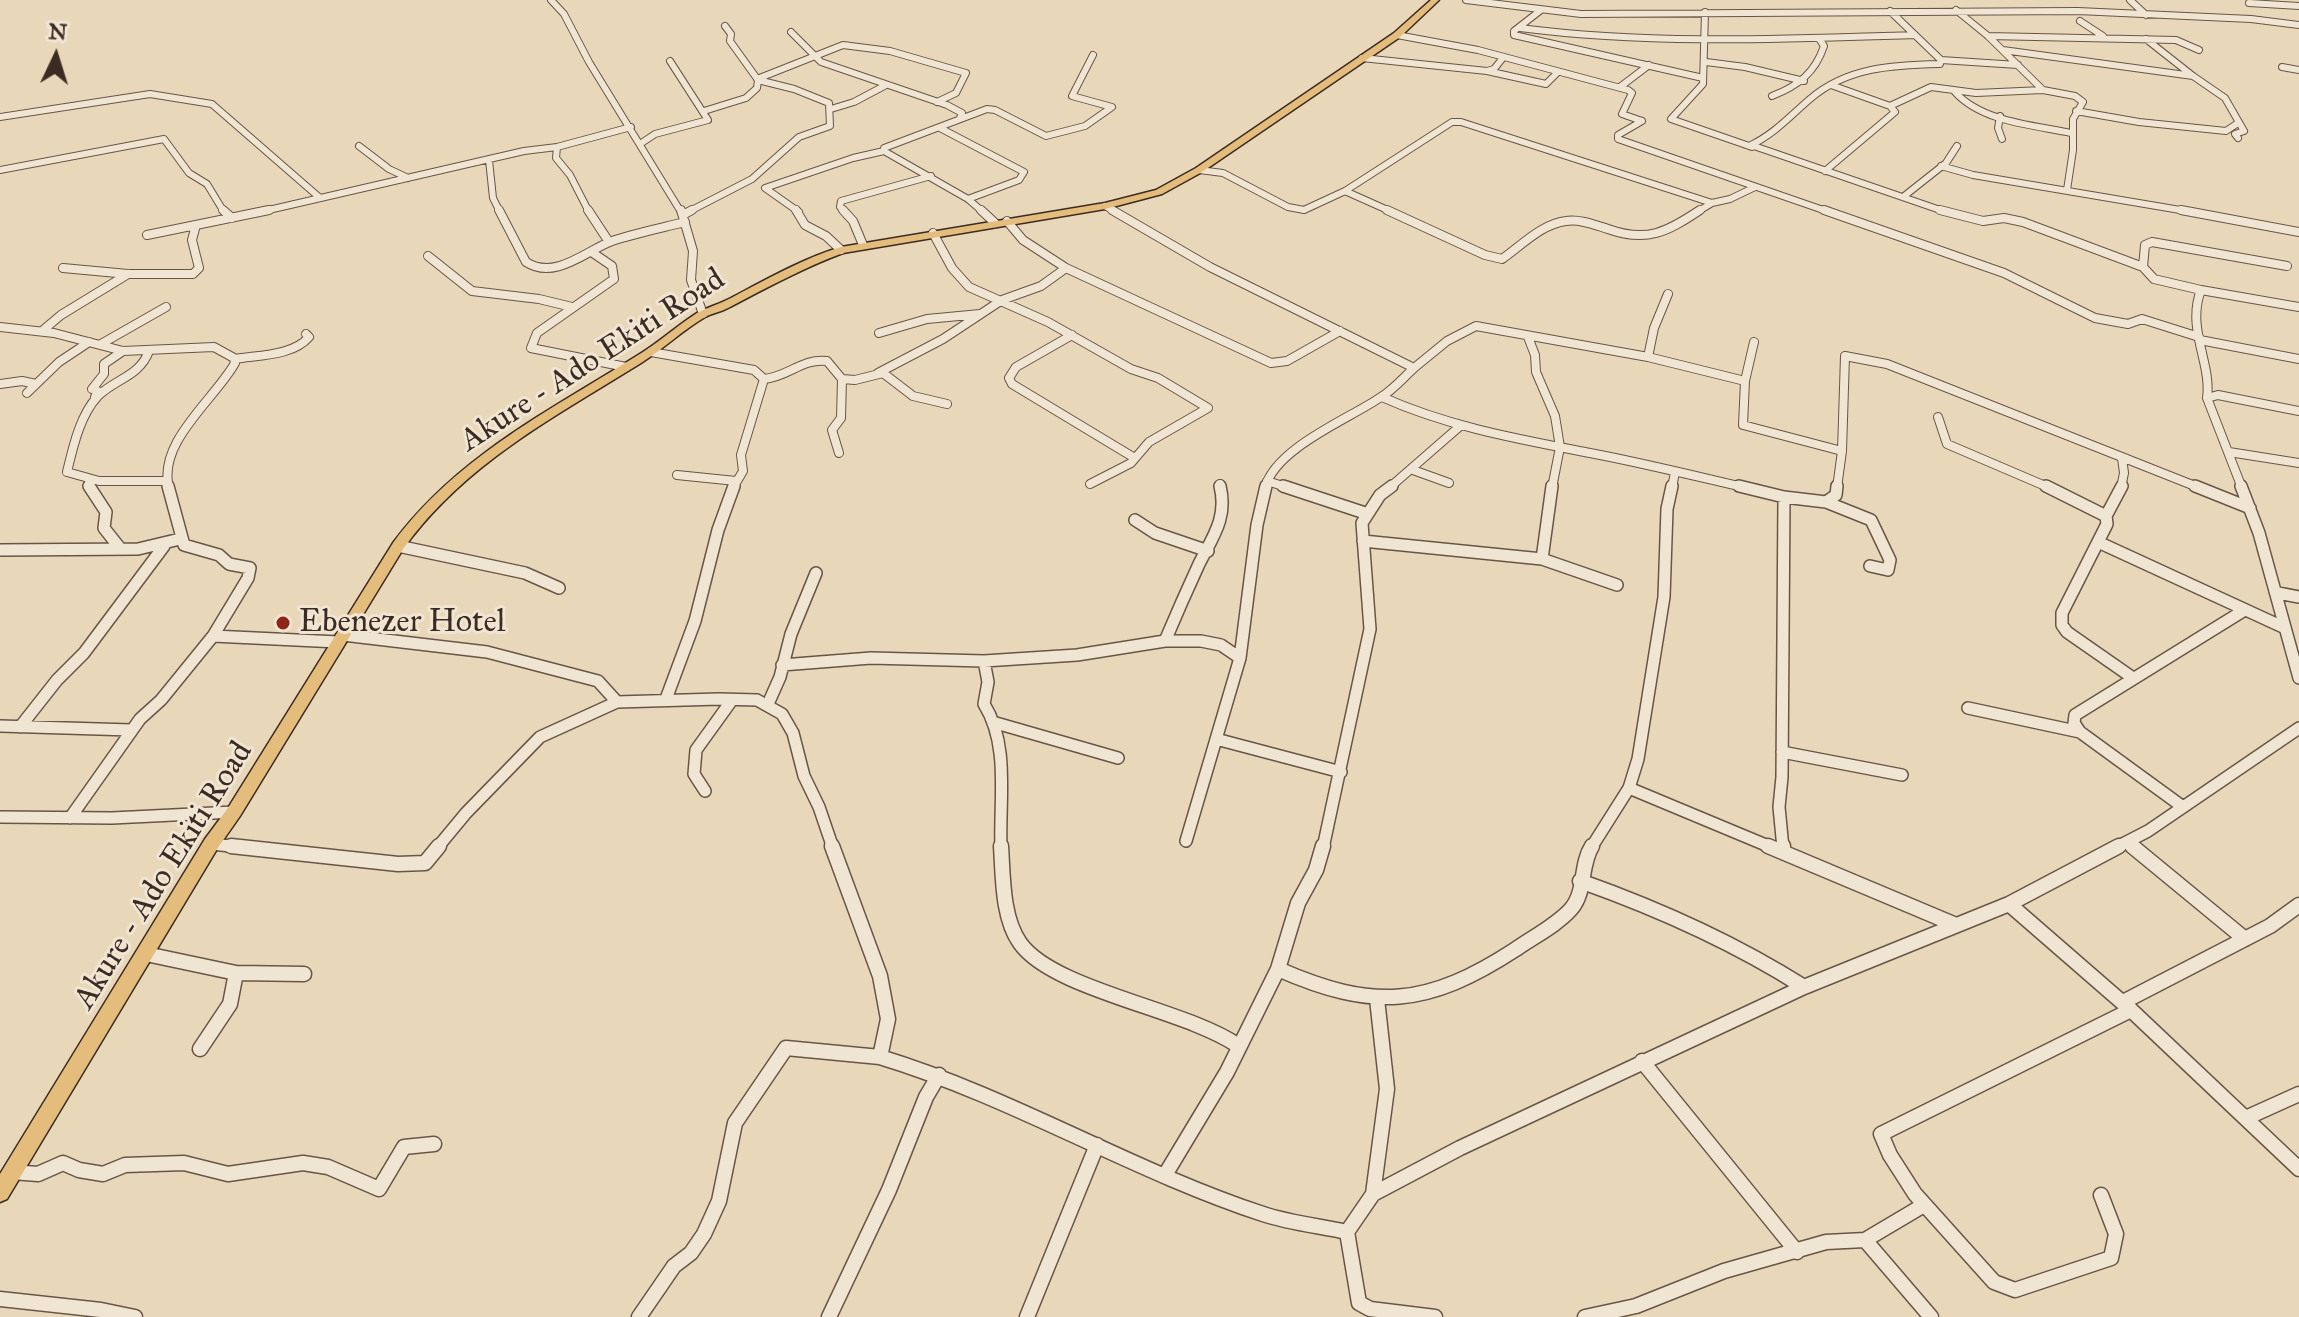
<!DOCTYPE html>
<html>
<head>
<meta charset="utf-8">
<style>
  body { margin:0 }
  #map { position:relative; width:2299px; height:1317px; overflow:hidden; background:#e8d7b9; font-family:"IM FELL Great Primer",serif }
  canvas { display:block }
  .north { position:absolute; left:16px; top:16px; width:80px; height:80px; -webkit-text-stroke:6px #f0e5d2; paint-order:stroke; rotate:4deg; font-size:22px; font-weight:700; line-height:32px; text-align:center; color:#3c2b23 }
  .north::after { content:''; display:block; margin:auto; width:28px; height:36px; background:#3c2b23; clip-path:polygon(50% 0,100% 100%,50% 72%,0 100%) }
</style>
</head>
<body>
<div id="map">
<canvas width="2299" height="1317"></canvas>
<div class="north">N</div>
</div>
<script>
const ctx = document.querySelector('canvas').getContext('2d');
ctx.lineJoin = 'round';
function trace(path, color, width, dash) { ctx.strokeStyle = color; ctx.lineWidth = width; ctx.lineCap = dash ? 'butt' : 'round'; ctx.setLineDash(dash || []); ctx.stroke(path); }
function fillPath(path, color) { ctx.fillStyle = color; ctx.fill(path, 'evenodd'); }
function label(font, color, halo, rows, align = 'center') {
  ctx.font = font + ' "IM FELL Great Primer",serif'; ctx.lineWidth = 6; ctx.setLineDash([]); ctx.textBaseline = 'middle'; ctx.strokeStyle = halo; ctx.fillStyle = color; for (const [text, x, y, turn = 0] of rows) {
    ctx.save(); ctx.translate(x, y); ctx.rotate((+turn || 0) * Math.PI / 180); ctx.textAlign = isNaN(turn) ? turn : align; if (halo) ctx.strokeText(text, 0, 0); ctx.fillText(text, 0, 0); ctx.restore();
  }
}
const minorFar3 = new Path2D(`
  M551,0L564,14L589,62L681,212
  M1466,0L1581,14L2078,11L2251,19L2299,25
  M2130,0L2146,15
  M2249,3L2299,6
  M1541,10L1514,31V35L1703,78
  M1956,10L1988,36L2043,90
  M1890,11L1941,60L2018,65
  M1705,12L1703,84L1671,119L1752,147
  M2080,21L2103,36
  M1520,28C1651,45 1783,39 1915,35
  M791,32L821,62L947,105L962,113L960,118
  M1397,35L1478,50L1628,90L1632,93L1622,114L1642,121
  M1988,36L2176,40L2199,50
  M2146,39L2193,76
  M2003,50L2193,76L2225,98L2244,131L2235,134L2238,138
  M1362,58L1487,71L1494,69L1502,59
  M1706,62L1745,67L1804,81
  M2282,67L2299,70
  M1487,71L1546,84L1558,72
  M757,79L843,45L890,51L966,73L956,93L937,102
  M1620,87L1649,65
  M1955,92C1982,122 2033,125 2071,133
  M1772,96C1798,86 1815,73 1824,46L1820,40
  M1890,106L1931,87L1976,93L2043,90L2075,96L2083,102L2073,119V150L2067,190
  M831,109L854,102L886,85
  M704,111L746,98L757,88L758,80L730,41L731,34L725,26
  M2076,111L2139,122L2226,131L2238,123
  M2000,116L1998,128L2002,139
  M0,117L150,94L212,104L320,198
  M1642,121L1618,135V139L1829,212
  M940,128L1024,172L1019,180L968,199
  M640,144L655,134L708,120L670,61
  M1751,145L1946,212
  M1751,145C1774,134 1790,116 1810,99C1847,67 1893,65 1940,64L1941,60
  M359,146L389,169L408,178
  M557,147L556,158L570,175L589,212
  M884,151L968,199L983,212
  M489,160L493,198L500,212
  M1941,166L1973,175L2192,212
  M0,170L164,139L189,173L207,184L224,212
  M1199,170L1223,173L1288,207L1304,210L1345,191L1452,122H1461L1712,203L1730,199L1755,187
  M1825,171L1895,112L1890,106L1831,85
  M1345,191L1392,212
  M1903,197L1946,163L1957,146
  M1105,206L1116,212
  M260,212L524,151L557,147L631,127
  M688,212L752,179L799,137L830,126L829,103L794,89L758,80
  M799,212L765,188L853,158L884,151V148L987,109L995,110L1046,136L1085,126L1112,107L1072,96L1093,55
  M845,212L840,207L841,201L931,176
  M1697,212L1712,203`);
const minorFar2 = new Path2D(`
  M223,210L232,218
  M499,210L526,262C555,281 587,250 612,241C636,233 661,228 685,222
  M588,210L609,242
  M681,210L693,251L691,280L703,314
  M796,210L805,225L826,236L841,250
  M843,210L853,221L863,245
  M981,210L995,223
  M1112,210L1210,267L1414,368C1403,378 1393,390 1381,397C1349,419 1275,448 1265,488
  M1387,210L1485,255L1502,259C1521,246 1541,224 1566,221C1580,219 1595,225 1608,229C1647,243 1667,232 1700,210
  M1824,210L2004,273L2095,318L2128,324L2142,319L2199,337
  M1940,210L1983,221L2004,218L2023,222L2143,267
  M2181,210L2299,232
  M683,215L692,210
  M1007,221L1023,240L1066,268L1271,363L1287,361L1340,331
  M933,233L952,268L969,287L1048,322L1131,369L1158,378L1208,408L1149,442L1131,463L1090,484
  M147,235L269,210
  M593,253L612,266L614,279L537,333L531,348L626,367
  M428,256L472,291L539,299L572,307
  M63,268L128,274H193L199,268L192,240L196,225
  M2201,290L2299,307
  M0,327L54,333L123,351L214,347L234,358L235,363C215,399 157,442 169,488
  M42,331L61,315L128,274
  M879,333L927,319L980,314
  M1072,335L1016,367L1009,378L1012,384L1133,457
  M1531,336L1528,337L1535,355L1536,372L1555,416L1560,447L1552,488
  M2200,340L2299,359
  M1754,342L1745,381L1743,425L1842,451
  M101,344L166,307
  M149,351C140,376 115,379 98,396C80,415 73,447 67,472L99,481H166
  M651,352L754,370L764,379C788,377 802,358 827,361L842,379L841,418L832,430L839,453
  M1648,357L1654,328L1668,294
  M235,359C258,355 293,356 309,337L306,334
  M1414,368L1447,341L1476,326L1648,357L1745,381
  M878,373L943,339L1002,300L1041,286L1066,268
  M842,379L855,380L883,373L913,396L947,404
  M0,384L22,381L36,384
  M27,393L59,362L89,342
  M95,397L98,391L92,389L104,374V364L123,351
  M1382,397C1449,427 1518,439 1590,453C1643,463 1695,476 1747,488
  M2207,398L2218,395L2299,411
  M1938,417L1947,444L2050,488
  M2229,452L2299,463
  M1413,470L1449,483
  M677,475L736,481
  M89,479L90,488
  M1267,481L1289,488
  M1220,484L1221,488
  M733,488L743,471L741,455L764,379
  M1389,488L1459,427
  M1672,488L1675,472
  M1837,488L1842,451L1845,356L1887,364L2200,488
  M2121,488L2124,473L2122,458
  M2242,488L2207,398C2212,363 2186,329 2201,290L2154,279L2143,267L2145,245L2152,242L2287,266`);
const minorFar1 = new Path2D(`
  M89,486L106,512L104,528L119,547
  M168,486L184,545L219,555L229,564L250,568L248,578L213,636L338,642
  M1283,486L1365,513
  M1739,486L1784,497L1826,502L1836,495L1837,486
  M2046,486L2106,516
  M2122,486L2106,516L2107,524L2062,613V625L2067,632L2133,678
  M2195,486L2250,508
  M2241,486L2259,533L2299,678
  M1826,502L1871,520L1890,560L1888,570L1870,566
  M1135,520L1155,533L1208,551
  M1363,541L1542,559L1552,486
  M2098,542L2285,628
  M398,546L525,573L559,588
  M0,550L138,549L180,539
  M1542,559L1617,585
  M2278,593L2299,597
  M343,635L487,652L598,681L617,702
  M1165,641C1176,615 1187,590 1199,564C1212,538 1228,518 1220,486
  M984,661L988,682L984,704C1010,745 999,801 1001,848
  M782,665L871,658L984,661L1077,655L1165,641H1201L1221,645L1240,658
  M666,699L695,621L718,530L734,486
  M768,704L780,677L791,634L816,573
  M1968,708L2080,732
  M996,723L1118,758
  M0,726L131,730
  M20,727L57,680L84,653L164,546
  M1216,739L1341,772
  M1782,752L1902,775
  M1629,788L1773,848
  M705,791L694,774L696,750L732,700
  M2183,807L2080,732L2074,723L2075,715L2243,611
  M0,817L112,818L234,812
  M70,818L140,719L161,700L213,636
  M1186,841L1240,658L1257,525L1266,486
  M2127,842L2135,848
  M211,844L250,848
  M437,848L466,813L540,737L617,702L719,699L757,700L782,714L793,733L804,776L819,807L833,848
  M1323,848L1370,629L1362,523L1380,495L1392,486
  M1591,848L1629,788L1638,759L1664,597L1667,509L1672,486
  M1783,848L1779,807L1782,777L1784,497
  M2115,848L2148,831L2299,728`);
const minor = new Path2D(`
  M231,846L398,864L425,863L439,846
  M832,846L880,976L888,1019L880,1057C1012,1097 1132,1171 1263,1214C1290,1223 1320,1226 1347,1232
  M1001,846C1003,876 1002,918 1020,943C1053,990 1184,1009 1237,1045
  M1768,846L1956,925
  M1783,846V851
  M2132,846L2245,939
  M1580,881C1659,909 1733,942 1804,987
  M2009,904L2131,1010L2299,1169
  M146,954L236,973L304,974
  M1278,969C1374,1011 1427,1007 1516,949C1533,937 1557,925 1571,909C1586,892 1580,865 1592,846
  M2123,1002L2270,926L2299,905
  M200,1049L230,1004L236,973
  M1642,1061L1797,1252
  M2248,1117L2299,1094
  M12,1172L38,1174L63,1163L79,1170L103,1174L125,1165L184,1163L228,1174L303,1163L328,1167L379,1189L404,1147L434,1144
  M1165,1175L1227,1072L1278,969L1298,903L1316,870L1323,846
  M1373,1194L1387,1089L1377,999
  M2101,1195L2116,1234L2111,1258L2015,1290L1994,1282L1915,1194L1890,1155L1881,1134L2131,1010
  M1865,1240L1931,1317
  M0,1299L101,1310L135,1317
  M639,1317L674,1266L691,1253L704,1234L719,1201L735,1123L786,1048L880,1057
  M829,1317L889,1190L926,1097L939,1075
  M1027,1317L1097,1145
  M1435,1317L1370,1309L1359,1303L1347,1232L1373,1194L1460,1148L1804,987L2009,904L2119,846
  M1585,1317L1636,1306L1724,1271L1826,1242L1865,1240L1924,1205`);
const major = new Path2D(`
  M1431,0H1439L1400,37L1202,172L1162,194L1105,209L843,253C803,268 766,288 728,308C721,312 712,313 705,317C683,330 663,349 641,363C554,417 464,464 403,549L240,816L217,849L7,1199L0,1202V1174L205,839L228,808L393,543C458,455 553,409 643,352C662,340 678,325 697,313C708,307 720,304 731,298C767,279 802,259 841,247L1105,203L1156,190L1196,168L1394,33Z`);
const markers = [
  [283,623,8,"#8f2418"]
];
const streetNames = [
  ["Akure - Ado Ekiti Road",593,361,-33],
  ["Akure - Ado Ekiti Road",164,876,-58]
];
const poiNames = [
  ["Ebenezer Hotel",299,623]
];
trace(minorFar3, '#675648', 8);
trace(minorFar2, '#675648', 10);
trace(minorFar1, '#675648', 14);
trace(minor, '#675648', 17);
trace(major, '#3c2b23', 3);
trace(minorFar3, '#f0e5d2', 6);
trace(minorFar2, '#f0e5d2', 8);
trace(minorFar1, '#f0e5d2', 11);
trace(minor, '#f0e5d2', 14);
fillPath(major, '#e4bc7c');
for (const [x, y, r, color] of markers) { const dot = new Path2D(); dot.arc(x, y, r, 0, 2 * Math.PI); ctx.fillStyle = color; ctx.fill(dot); trace(dot, '#f0e5d2', 3); }
label('32px', '#3c2b23', '#f0e5d2', streetNames);
label('32px', '#3c2b23', '#f0e5d2', poiNames, 'left');
</script>
</body>
</html>
